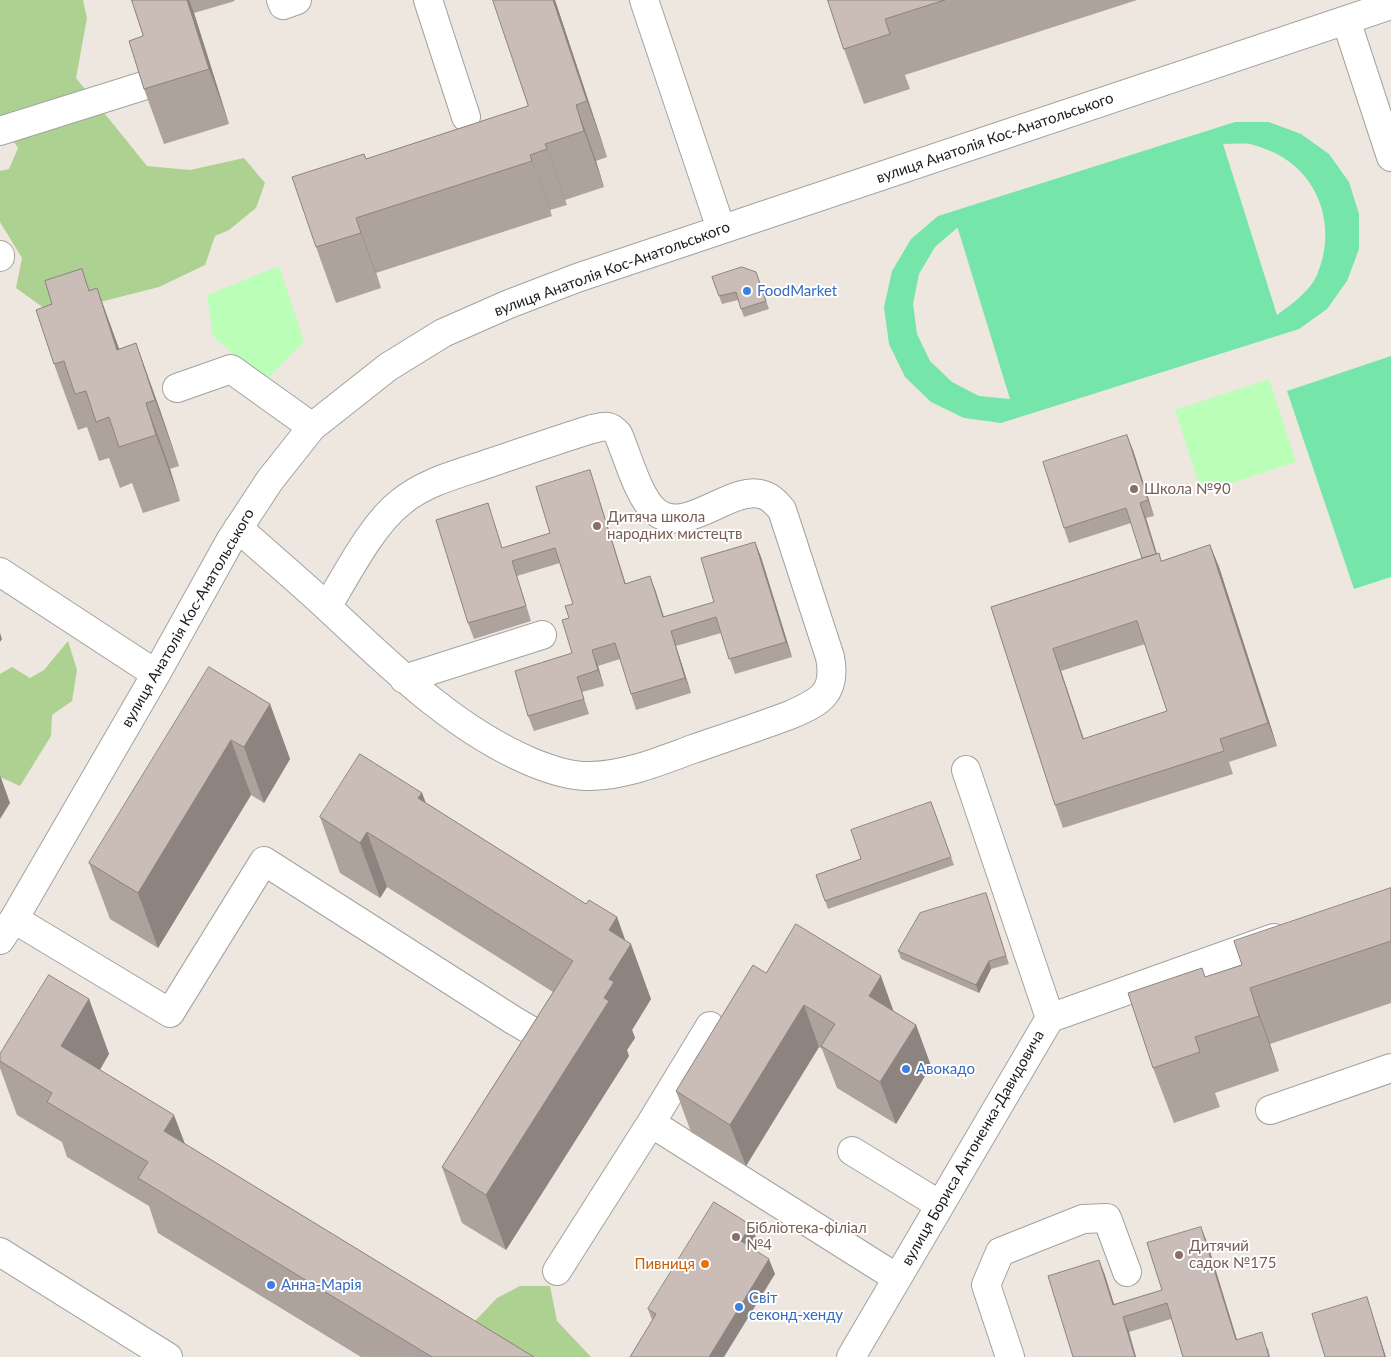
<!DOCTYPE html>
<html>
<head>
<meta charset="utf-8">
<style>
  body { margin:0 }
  canvas { display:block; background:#eee7e0 }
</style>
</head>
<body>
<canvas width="1391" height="1357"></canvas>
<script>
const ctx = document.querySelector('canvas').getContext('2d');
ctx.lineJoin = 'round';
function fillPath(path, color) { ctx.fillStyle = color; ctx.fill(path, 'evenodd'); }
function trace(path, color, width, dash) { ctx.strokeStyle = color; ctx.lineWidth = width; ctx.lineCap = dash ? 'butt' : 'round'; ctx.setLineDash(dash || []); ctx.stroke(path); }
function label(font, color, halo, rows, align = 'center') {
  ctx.font = font + ' Lato,sans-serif'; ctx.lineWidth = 4; ctx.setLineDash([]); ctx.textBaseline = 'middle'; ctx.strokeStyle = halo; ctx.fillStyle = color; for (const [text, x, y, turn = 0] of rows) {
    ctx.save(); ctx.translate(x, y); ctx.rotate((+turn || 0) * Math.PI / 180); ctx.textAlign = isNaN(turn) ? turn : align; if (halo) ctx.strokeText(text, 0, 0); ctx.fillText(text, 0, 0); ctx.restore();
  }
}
const forest = new Path2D(`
  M0,0H83L87,18L76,78L147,166L190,170L244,158L265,183L256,208L229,230L215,236L205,265L159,287L104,301L48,311L16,288L22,258L0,222V171L9,169L18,148L0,123Z
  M68,641L77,670L72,701L52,715L51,736L20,786L0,777V674L12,667L30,678L44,670Z
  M520,1286H550L557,1321L591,1357H508L475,1321L497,1298Z`);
const park = new Path2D(`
  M279,266L304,341L265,382L213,336L207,295Z
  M1269,379L1296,462L1202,493L1175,410Z`);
const pitch = new Path2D(`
  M1235,122H1269L1301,134L1329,154L1349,182L1359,214V249L1347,281L1327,309L1299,329L1001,423L964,418L931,402L905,377L889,344L884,307L892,271L911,239L938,216ZM1223,144C1232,144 1242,143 1250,144C1255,145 1260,147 1265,149C1317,167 1339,225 1317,275C1309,292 1292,304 1277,315ZM957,228L958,229L1010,399L979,396L952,382L930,361L917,334L913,304L919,274L935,247Z
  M1391,356V577L1354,589L1287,391Z`);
const minor = new Path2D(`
  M281,0L283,5L297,0
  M428,0L466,117
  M644,0L721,229
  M1346,20L1391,157
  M0,131L146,85
  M0,255V257
  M177,388L231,369L312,427
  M238,528C267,554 297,579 326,606C388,663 450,727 529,761C548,769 570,777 591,776C627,775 660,761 693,749C725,738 758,727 790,715C820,702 837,694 830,657L782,510C777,504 772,498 764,495C731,483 686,538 655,511C638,497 627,454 618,434C609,424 605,426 592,429C557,440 522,452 487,464C458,474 425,482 401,502C372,524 346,576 327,607
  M0,572L156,674
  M404,679L542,635
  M966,770L1050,1018
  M14,919L170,1013L264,861L513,1020L537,1034
  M0,940L14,919L156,674L230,541L270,480L312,427L388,367L443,333L509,304L577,278L1391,5
  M1270,1110L1391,1068
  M651,1123L710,1026
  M852,1151L940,1205
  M0,1252L168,1357
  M557,1271L651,1123L897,1278
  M851,1357L1050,1018L1274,938
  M1010,1357L986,1285L1000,1252L1083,1219L1107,1218L1127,1272`);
const wall = new Path2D(`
  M132,0H234L235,1L194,13L229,124L164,144L144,89L143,36Z
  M555,0L607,157L596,161L604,187L565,200L567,205L550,210L552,216L376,273L381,288L336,303L316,247L366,159L528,106Z
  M828,0H1137L905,75L910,89L864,104L844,49Z
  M82,269L89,290L97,288L119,349L136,343L160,410L179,466L170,469L180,501L143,513L132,483L120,488L109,458L99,461L87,427L78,430L54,364L52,304Z
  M756,272L769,309L744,317L738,300L722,304L712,277Z
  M1133,450L1154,516L1146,518L1157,554L1161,561L1210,545L1219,567L1277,746L1229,762L1233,774L1063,828L1055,805L991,607L1142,558L1131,523L1069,543L1064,528ZM1145,644L1167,711L1084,739L1061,671Z
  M590,470L595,486L626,584L650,576L664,617L714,602L755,542L761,557L792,657L735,674L721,633L676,646L691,693L636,710L620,659L598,666L604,686L582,692L589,714L534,731L528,716L572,653L569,618L573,604L560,563L517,576L531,621L474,639L468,623L493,519L502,548L550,533Z
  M270,704L290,759L264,803L251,795L158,948L110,919L89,863Z
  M422,793L426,803L586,904L617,917L625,940L651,999L632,1030L635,1038L627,1050L629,1056L506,1250L462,1223L442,1167L553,992L387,887L380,898L340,873L320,817Z
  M931,802L954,865L828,909L816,875L861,859Z
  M1391,888V1003L1270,1044L1279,1071L1215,1093L1220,1107L1174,1123L1153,1068L1206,977L1242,965Z
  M986,893L1009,964L991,969L979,993L901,959L898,951Z
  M766,973L893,1011L916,1025L931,1066L896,1124L837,1088L822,1049L819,1047L746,1166L691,1132L676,1091Z
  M89,999L109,1054L100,1070L185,1144L534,1357H361L158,1233L149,1206L67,1157L62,1142L17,1115L0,1068V1054Z
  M751,1225L757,1240L752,1248L775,1274L652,1320L648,1309Z
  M1207,1242L1237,1340L1268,1348L1270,1357H1183L1171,1319L1129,1332L1136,1357H1073L1099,1260L1114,1304L1162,1290Z`);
const shadedWall = new Path2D(`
  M187,0H189L194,13L229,124L209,69Z
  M553,0H555L607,157L587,101Z
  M576,105L596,161L604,187L584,131Z
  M545,144L565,200L567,205L547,149Z
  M530,155L550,210L552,216L532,161Z
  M356,218L376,273L381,288L361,233Z
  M97,288L121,354L117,350Z
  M136,343L160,410L179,466L155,400Z
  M146,403L170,469L180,501L156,435Z
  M1127,435L1133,450L1154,516L1148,500Z
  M1140,503L1146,518L1164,577L1159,561Z
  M755,542L761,557L792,657L786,642Z
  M1210,545L1219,567L1277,746L1268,723Z
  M650,576L656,592L669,633L663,617Z
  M671,631L676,646L691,693L685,678Z
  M0,633L2,639L0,642Z
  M1053,649L1061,671L1091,762L1083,739Z
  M592,650L598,666L604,686L598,670Z
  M270,704L290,759L264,803L244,747Z
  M231,740L251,795L158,948L138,893Z
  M0,775L10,803L0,819Z
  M422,793L442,848L418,798Z
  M367,832L387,887L380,898L360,843Z
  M617,917L628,948L631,944L651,999L632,1030L635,1038L627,1050L629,1056L506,1250L486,1195L604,998L609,930Z
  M989,961L991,969L979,993L976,985Z
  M881,976L896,1018L869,996Z
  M1250,988L1270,1044L1279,1071L1259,1016Z
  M89,999L109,1054L81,1101L61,1046Z
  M804,1005L819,1047L746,1166L730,1125Z
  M916,1025L931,1066L896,1124L880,1082Z
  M174,1115L195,1170L164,1131Z
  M751,1225L757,1240L746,1257L741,1241Z
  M1201,1227L1207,1242L1242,1356L1236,1340Z
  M769,1259L775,1274L724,1357H709Z
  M1099,1260L1105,1275L1119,1320L1113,1305Z
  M1367,1297L1372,1313L1386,1357H1385Z
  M1123,1317L1129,1332L1136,1357H1135Z`);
const building = new Path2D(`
  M132,0H187L209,69L144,89L129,41L143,36Z
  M493,0H553L587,101L576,105L584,131L545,144L547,149L530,155L532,161L356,218L361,233L316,247L292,177L364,154L366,159L528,106Z
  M828,0H945L885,19L890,34L844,49Z
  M742,267L756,272L766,301L741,309L736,292L719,296L712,277Z
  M82,269L89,291L97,288L117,350L136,343L155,400L146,403L156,435L119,447L109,417L96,422L86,391L75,394L64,361L54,364L36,310L52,304L45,281Z
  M1127,435L1148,500L1140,503L1156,554L1142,558L1126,508L1064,528L1043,462Z
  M590,470L625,584L650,576L663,617L714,602L701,558L755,542L786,642L729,659L716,617L671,631L685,678L631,694L615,643L592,650L598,670L577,677L584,699L528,716L515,671L572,653L562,620L569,618L565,606L573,604L555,548L512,561L526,606L468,623L436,520L488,503L502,548L550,533L536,487Z
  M1210,545L1268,723L1220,739L1224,751L1055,805L991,607L1159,553L1161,561ZM1137,621L1167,711L1083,739L1053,649Z
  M209,667L270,704L244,747L231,740L138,893L89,863Z
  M360,754L422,793L418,798L586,904L589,900L617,917L609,930L631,944L609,979L614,982L604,998L609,1001L486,1195L442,1167L573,961L367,832L360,843L320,817Z
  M931,802L951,857L825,901L816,875L861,859L851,830Z
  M1391,888V941L1250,988L1259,1016L1195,1037L1200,1052L1153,1068L1128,993L1202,968L1205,977L1242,965L1234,941Z
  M986,893L1006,956L989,961L976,985L898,951L920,913Z
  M796,924L881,976L869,996L916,1025L880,1082L821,1046L835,1024L804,1005L730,1125L676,1091L753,965L766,973Z
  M49,975L89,999L61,1046L174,1115L164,1131L534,1357H432L138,1178L148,1162L47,1102L52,1093L0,1061V1054Z
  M714,1202L751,1225L741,1241L769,1259L709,1357H630L656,1314L648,1309Z
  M1201,1227L1236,1340L1262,1332L1269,1357H1183L1167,1303L1123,1317L1135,1357H1073L1048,1276L1099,1260L1113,1305L1162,1290L1147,1243Z
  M1367,1297L1385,1357H1325L1312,1314Z`);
const markers = [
  [747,291,5,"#3f7fe0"],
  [1134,489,5,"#8d6e63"],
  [597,526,5,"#8d6e63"],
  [906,1069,5,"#3f7fe0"],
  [736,1237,5,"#8d6e63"],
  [1179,1255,5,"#8d6e63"],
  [705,1264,5,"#e8710a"],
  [271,1285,5,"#3f7fe0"],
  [739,1307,5,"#3f7fe0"]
];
const streetNames = [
  ["вулиця Анатолія Кос-Анатольського",995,138,-19],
  ["вулиця Анатолія Кос-Анатольського",612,269,-20],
  ["вулиця Анатолія Кос-Анатольського",188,618,-60],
  ["вулиця Бориса Антоненка-Давидовича",973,1148,-60]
];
const shopNames = [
  ["FoodMarket",757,291],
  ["Авокадо",916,1069],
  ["Анна-Марія",281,1285],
  ["Світ",749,1298],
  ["секонд-хенду",749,1315]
];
const educationNames = [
  ["Школа №90",1144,489],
  ["Дитяча школа",607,517],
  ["народних мистецтв",607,534],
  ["Бібліотека-філіал",746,1228],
  ["№4",746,1245],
  ["Дитячий",1189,1246],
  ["садок №175",1189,1263]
];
const foodNames = [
  ["Пивниця",695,1264]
];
fillPath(forest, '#add190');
fillPath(park, '#bbfeb7');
fillPath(pitch, '#75e5aa');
trace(minor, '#a2a2a2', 30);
trace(minor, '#fff', 28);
fillPath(wall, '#aea29d');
fillPath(shadedWall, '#8d847f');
fillPath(building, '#cabcb6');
trace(building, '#8d847f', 1);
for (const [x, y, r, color] of markers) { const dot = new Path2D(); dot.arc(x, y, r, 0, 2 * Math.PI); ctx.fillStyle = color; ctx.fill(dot); trace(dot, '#fff', 2); }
label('15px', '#1b1b1b', '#fff', streetNames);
label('15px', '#366cbe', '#fff', shopNames, 'left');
label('15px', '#785e54', '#fff', educationNames, 'left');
label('15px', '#c56008', '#fff', foodNames, 'right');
</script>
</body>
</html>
